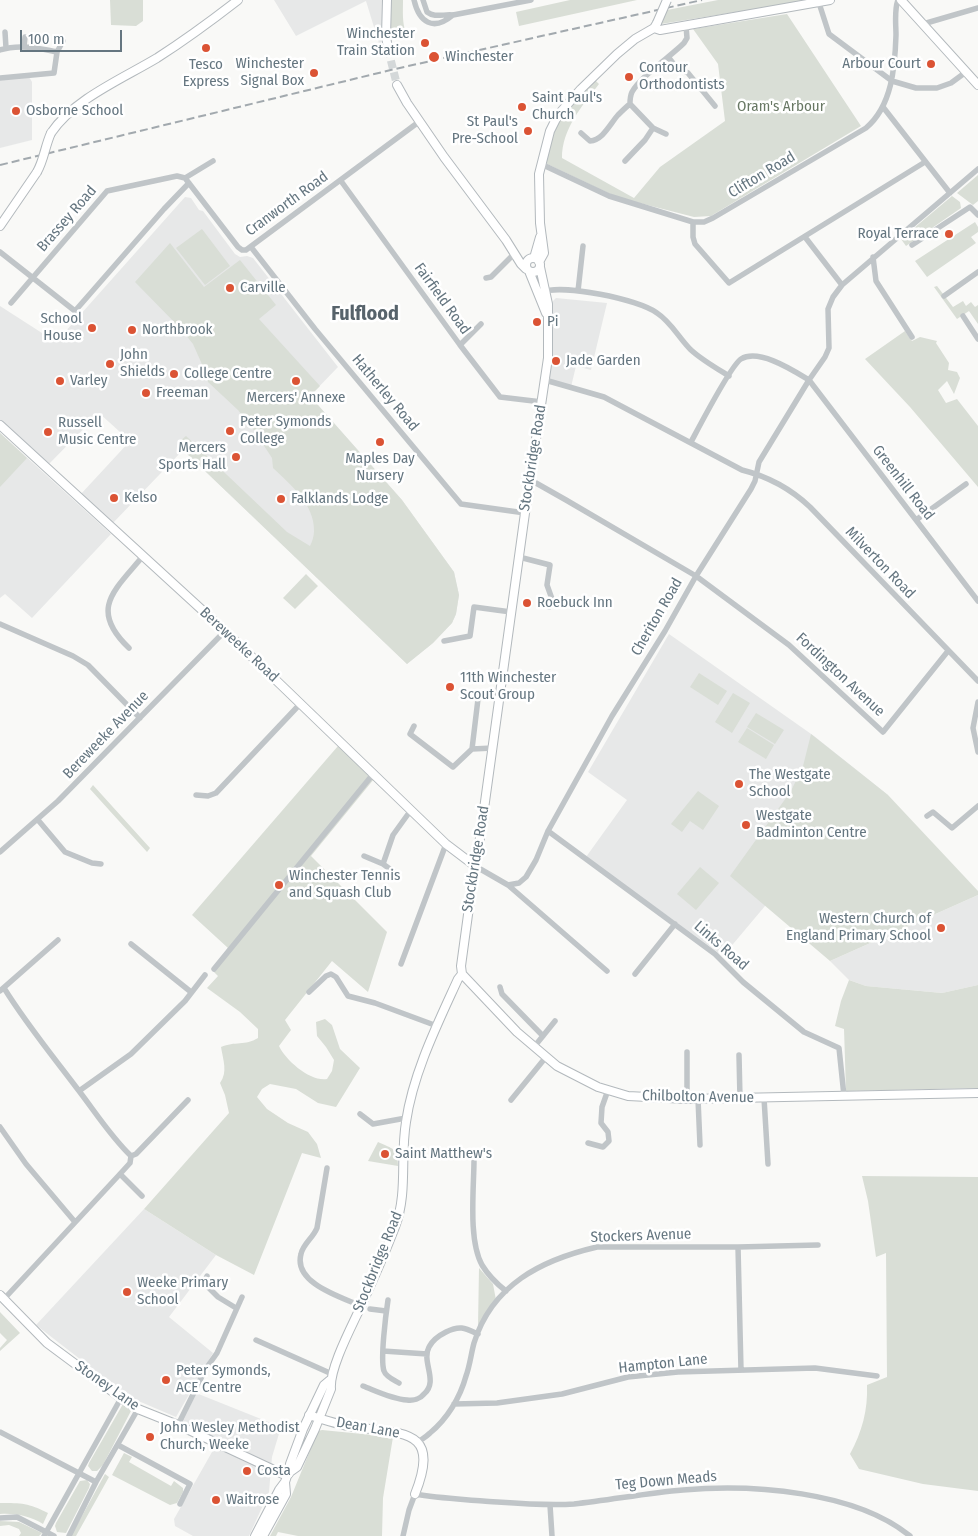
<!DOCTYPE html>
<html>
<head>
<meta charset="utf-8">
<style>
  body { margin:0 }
  #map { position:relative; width:978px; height:1536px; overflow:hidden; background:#f9f9f7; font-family:"Fira Sans Condensed",sans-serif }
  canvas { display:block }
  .scale { position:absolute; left:20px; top:30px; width:102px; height:22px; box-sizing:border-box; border:2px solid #657680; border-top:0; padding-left:6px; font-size:15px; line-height:18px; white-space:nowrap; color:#657680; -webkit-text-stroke:4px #fff; paint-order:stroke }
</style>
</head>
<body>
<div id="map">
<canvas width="978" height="1536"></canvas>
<div class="scale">100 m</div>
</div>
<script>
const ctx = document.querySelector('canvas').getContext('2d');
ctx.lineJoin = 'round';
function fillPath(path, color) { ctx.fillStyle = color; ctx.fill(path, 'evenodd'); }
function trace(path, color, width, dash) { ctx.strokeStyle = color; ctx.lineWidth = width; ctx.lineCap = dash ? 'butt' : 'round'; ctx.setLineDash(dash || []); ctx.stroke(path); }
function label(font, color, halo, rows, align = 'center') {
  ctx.font = font + ' "Fira Sans Condensed",sans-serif'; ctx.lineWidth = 5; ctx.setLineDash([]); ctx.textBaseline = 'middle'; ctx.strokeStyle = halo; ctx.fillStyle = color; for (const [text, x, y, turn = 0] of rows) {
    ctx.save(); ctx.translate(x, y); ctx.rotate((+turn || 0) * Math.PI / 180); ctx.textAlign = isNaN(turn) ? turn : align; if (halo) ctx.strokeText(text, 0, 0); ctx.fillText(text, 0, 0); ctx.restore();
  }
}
const built = new Path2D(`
  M274,0H383L381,50L366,1L296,36Z
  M28,75L32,82V140L0,148V78Z
  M185,197L191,198L199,210L203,211L235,254L240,257L247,256L253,258L338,367L310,396L402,500L454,572L459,595L456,614L452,623L433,643L407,664L183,450L112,524L80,495L130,441L99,413L48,465L0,420V306L56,342Z
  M556,298L607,303L591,370L576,366L571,387L548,380L552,302Z
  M0,433L111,534L32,618L5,594L0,598Z
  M669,634L814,736L888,795L785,900L765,906L723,956L586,857L627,800L588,772Z
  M978,895V985L942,993L866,986L849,980L830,961Z
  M144,1209L216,1255L169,1317L213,1353L176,1417L129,1397L36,1325Z
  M196,1393L281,1427L272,1457L269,1492L249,1536H193L175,1526L174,1519L216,1445L181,1426Z`);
const green = new Path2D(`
  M110,0H143V21L136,26L111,25Z
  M389,0H403C403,13 402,21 406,34L389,39Z
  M570,0H637L519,26L516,12Z
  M718,0H811L661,24L667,10Z
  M787,14L861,126L711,216L694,217L628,200L608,193L545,163L552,131L559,119L594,79L599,84C582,106 562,129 562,158L634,198L660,167L725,121L718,64L693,29Z
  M978,175V201L973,205L957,193Z
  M952,196L960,202L961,208L906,246L901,239Z
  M975,222L978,227V232L971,237L976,243L927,277L915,261Z
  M202,229L230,266L205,285L176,248Z
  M170,243L204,287L240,260L276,305L259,319L320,386L310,396L402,500L454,572L459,595L456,614L452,623L433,643L407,664L183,450L179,442L186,436L287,532L310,546C312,542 314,536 314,531C315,505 290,484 273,468L272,458L253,429L238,410L208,382L205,371L193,344L181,329L135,282Z
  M937,286L953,307L963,301L966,306L971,302L975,307L978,305V324L969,311L957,319L934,287Z
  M905,331L912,341L920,337L937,341L936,343L949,363L948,370L957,372L960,378L954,394L947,381L938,390L946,403L957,399L978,426V487L910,407L865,359Z
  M0,433L27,458L0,487Z
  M306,574L318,586L295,609L283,598Z
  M699,673L727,691L718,705L690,687Z
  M733,693L750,703L732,733L715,722Z
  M756,713L784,730L775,744L747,727Z
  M747,728L774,745L766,759L738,742Z
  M811,734L888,795L978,891V895L830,961L730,876L791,791L803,766Z
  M338,746L374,779L311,856L387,932L368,992L332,961L285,1020L291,1030L279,1046C286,1061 311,1082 327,1079L332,1071L334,1060L326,1047L317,1036L316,1022L325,1019L332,1025L340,1049L360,1068L336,1107L318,1103L296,1089L270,1084L262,1089L257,1097L267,1109L288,1123L308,1132L317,1144L321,1158L302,1153L254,1275L216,1255L144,1209L229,1113L225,1095L220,1083C228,1072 223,1060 221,1047C235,1041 245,1046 258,1038V1029L240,1012L207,988L218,976L212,970L228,948L192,915Z
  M93,785L150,848L147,852L90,789Z
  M698,791L719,806L703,830L690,821L682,832L671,824Z
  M700,867L719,883L696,910L677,894Z
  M849,980L866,986L942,993L978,985V1088L846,1091L844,1029L835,1026L841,1001Z
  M378,1142C393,1149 398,1148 398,1166L368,1161Z
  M862,1176L978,1177V1491L923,1484L859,1469L850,1454C862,1432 868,1410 867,1385L887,1377L886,1253L876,1257L868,1201Z
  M479,1268L493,1284L496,1300L478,1326Z
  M0,1312L20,1333L0,1351V1348L7,1340L0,1333Z
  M123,1404L132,1409L103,1465L97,1471H92L88,1466L89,1463Z
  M322,1430L393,1437L383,1498L382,1536H298L278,1532L276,1536H270L291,1497L318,1431Z
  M124,1453L132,1457L129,1462L171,1486L174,1481L183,1488V1492L177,1503L170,1505L112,1475Z
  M105,1474L109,1477L76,1536H71Z
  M87,1480L90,1484L89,1488L66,1533L57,1532L55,1526L56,1523L80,1481Z
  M0,1503C22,1503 28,1503 48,1513L43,1524C31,1516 14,1513 0,1514Z
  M0,1521L19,1522L42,1533L39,1536H19L21,1533L19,1529L9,1525L0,1526Z`);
const secondaryTunnel = new Path2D(`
  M388,49L397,85`);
const street = new Path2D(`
  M414,0C419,22 433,32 453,15
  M423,0L427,12C435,18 443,14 453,15L531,0
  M819,3L829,34L892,81L916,88H937L951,83L966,72
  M923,24L978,8
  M5,32L6,48
  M24,47L25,37
  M0,50C18,44 39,48 57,52
  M669,58L676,67L688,73L715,106
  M0,78L54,73L57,52L63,41
  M630,104L653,128L666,134
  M883,107L950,193
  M581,133L590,141C603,140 610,124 618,115C622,111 626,107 630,104C630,99 630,96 632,92C641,76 670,57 684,43L687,38L686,26
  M625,161L645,140L653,128
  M541,164L609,196L693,222H704L713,218L866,128C892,106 895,67 896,35C896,24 894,10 898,0
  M185,178L238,247L242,250H246L420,121
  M341,181L460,345L500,397L542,402
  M693,222V237L695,244L729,283L925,162
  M805,237L842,285
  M912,245L970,207L978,215
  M251,247L315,329L461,504L525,513
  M0,252L75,311L164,209L189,183
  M873,257L876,281L912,337
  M486,278L491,277L515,253
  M578,291L583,246
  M542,292C563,284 638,299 657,313C671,322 679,338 691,350C702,360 716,368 729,376
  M944,296L978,272
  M11,303L107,191L177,176L185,178L213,161
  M963,316L978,339
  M460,345L481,324
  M545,380L604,397L742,470C766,476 791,489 810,507L978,681
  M691,442C698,429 731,365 741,359C759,348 794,371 809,380L978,601
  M530,483H536L566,500L696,576L789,645L883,732L948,651
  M916,520L966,484
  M519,557L550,565L547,585L552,599L549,607
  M0,624L73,656L88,665L140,718
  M444,641L470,636L474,607L511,612
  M129,648C88,609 115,590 143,556
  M978,702L973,728L978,752
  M414,726L410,734L453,767L472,749L493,748
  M472,749L478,699
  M196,795L208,796L216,793L301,703
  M927,816L933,812L952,828L978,806
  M38,820L65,852L92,863L101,864
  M548,831L715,954L743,982L804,1032L839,1048L844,1096
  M0,852L58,801L225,631
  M364,856L383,864
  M475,866L508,885L519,883L526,877L536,860L548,831L612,716L665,631L696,576L751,489L755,481L759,462L809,380L825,357L829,348L828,309L833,297L842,285L978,169
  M394,872L383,864L393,835L411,810
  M508,885L607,971
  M131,944L191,992
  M401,964L446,844
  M214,969L374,773
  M635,974L675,924
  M500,987L502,994L543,1036
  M4,988C25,1022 51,1054 76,1087C94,1110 110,1136 131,1156
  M0,991L58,940
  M309,992L326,976L331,974L336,977L348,996L375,1003L437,1026
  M534,1047L555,1021
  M687,1052V1099
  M739,1055L740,1099
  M79,1091L131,1054L185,1001L205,975
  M764,1098L768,1164
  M698,1099L700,1145
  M511,1100L546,1057
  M360,1114L373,1124L406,1118
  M0,1127L26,1164L75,1222
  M588,1143L603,1147L609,1141L608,1132L601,1123L602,1107L608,1090
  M474,1160C474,1188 468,1240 482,1265C488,1275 497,1284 506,1291
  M327,1168L317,1228C313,1238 303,1244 301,1254C293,1283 341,1297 361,1306
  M120,1174L142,1196
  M738,1247L741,1370
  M207,1276L204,1283L218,1297L236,1308
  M4,1299L120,1174L130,1163L131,1156L136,1154L188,1100
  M388,1300C386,1313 380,1360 384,1371C386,1377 394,1380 399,1383
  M370,1309L386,1311
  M256,1340L332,1374
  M383,1351L427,1354
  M363,1386C376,1391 392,1399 407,1400C413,1401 420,1399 424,1394C439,1381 421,1362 429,1347C432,1341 440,1335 446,1332C460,1325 465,1328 478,1334
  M454,1404L497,1403L562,1394L628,1377L678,1372L815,1368L877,1376
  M178,1425L205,1370L217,1353L242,1297
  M0,1432L96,1482
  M418,1442C422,1439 426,1437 430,1433C447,1419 460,1398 466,1376C470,1365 471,1354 474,1343C492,1285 541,1260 597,1247H738L818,1245
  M118,1445L190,1484L180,1504
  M550,1505L552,1536
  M0,1518L17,1517L54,1536
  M44,1536L121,1398
  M69,1536L96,1482L138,1409
  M403,1536L409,1510L415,1494C437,1498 460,1499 483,1501C513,1503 544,1506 574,1504C611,1500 647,1493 683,1490C752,1484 855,1491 910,1536`);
const secondary = new Path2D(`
  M387,0L386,36L388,49
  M901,0L978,85
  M654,28L660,30L830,0
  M397,85L407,103L444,157L506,240L521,264L526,269
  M51,133C74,99 122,79 157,58C185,40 211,21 238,0
  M0,226L37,172
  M526 265a7 7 0 1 1 14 0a7 7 0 1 1-14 0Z
  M534,258L540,237
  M539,262L544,253L540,223L539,174L550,131L558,115L581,89L617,54L635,39L654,28L657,23
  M529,271L546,313
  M0,425L225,631L446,844L475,866
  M462,974L517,1032L557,1066L598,1087L628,1096L687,1099L978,1093
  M0,1295L47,1343L121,1398L138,1409L178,1425L287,1476
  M309,1415C324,1420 339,1425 354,1427C404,1434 441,1429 415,1494
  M290,1472V1464L303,1429L324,1385L330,1380
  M255,1536L279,1490L285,1482L287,1476L290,1472L297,1467L315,1429L331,1389C329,1368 353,1324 362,1304C374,1278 385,1253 395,1227C408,1193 400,1157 406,1122C413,1073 438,1023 458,979L462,974L461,966L473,878L479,845L525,513L548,358V304L540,267
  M263,1536L286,1494L285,1482`);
const rail = new Path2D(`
  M0,165L395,69L702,0`);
const secondaryBridge = new Path2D(`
  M657,23L667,0
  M37,172C44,160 45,146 51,133`);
const markers = [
  [425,43,5,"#db5334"],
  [206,48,5,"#db5334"],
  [434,57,6,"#db5334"],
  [931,64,5,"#db5334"],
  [314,73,5,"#db5334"],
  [629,77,5,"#db5334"],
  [522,107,5,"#db5334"],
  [16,111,5,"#db5334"],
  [528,131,5,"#db5334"],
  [949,234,5,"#db5334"],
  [230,288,5,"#db5334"],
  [537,322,5,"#db5334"],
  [92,328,5,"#db5334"],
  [132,330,5,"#db5334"],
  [556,361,5,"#db5334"],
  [110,364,5,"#db5334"],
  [174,374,5,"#db5334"],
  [60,381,5,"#db5334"],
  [296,381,5,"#db5334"],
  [146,393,5,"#db5334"],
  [230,431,5,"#db5334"],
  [48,432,5,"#db5334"],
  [380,442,5,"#db5334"],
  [236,457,5,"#db5334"],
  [114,498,5,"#db5334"],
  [281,499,5,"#db5334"],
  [527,603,5,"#db5334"],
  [450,687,5,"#db5334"],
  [739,784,5,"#db5334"],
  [746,825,5,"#db5334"],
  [279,885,5,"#db5334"],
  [941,928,5,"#db5334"],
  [385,1154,5,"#db5334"],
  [127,1292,5,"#db5334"],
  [166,1380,5,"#db5334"],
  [150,1437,5,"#db5334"],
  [247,1471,5,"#db5334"],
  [216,1500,5,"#db5334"]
];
const poiNames = [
  ["Winchester",415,34,"right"],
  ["Train Station",415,51,"right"],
  ["Winchester",445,57],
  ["Winchester",304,64,"right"],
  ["Signal Box",304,81,"right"],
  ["Arbour Court",921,64,"right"],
  ["Tesco",206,65,"center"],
  ["Express",206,82,"center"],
  ["Contour",639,68],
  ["Orthodontists",639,85],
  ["Saint Paul's",532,98],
  ["Church",532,115],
  ["Osborne School",26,111],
  ["St Paul's",518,122,"right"],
  ["Pre-School",518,139,"right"],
  ["Royal Terrace",939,234,"right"],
  ["Carville",240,288],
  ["School",82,319,"right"],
  ["House",82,336,"right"],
  ["Pi",547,322],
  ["Northbrook",142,330],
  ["John",120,355],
  ["Shields",120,372],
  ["Jade Garden",566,361],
  ["College Centre",184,374],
  ["Varley",70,381],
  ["Freeman",156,393],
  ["Mercers' Annexe",296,398,"center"],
  ["Peter Symonds",240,422],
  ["College",240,439],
  ["Russell",58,423],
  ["Music Centre",58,440],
  ["Mercers",226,448,"right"],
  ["Sports Hall",226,465,"right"],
  ["Maples Day",380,459,"center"],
  ["Nursery",380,476,"center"],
  ["Kelso",124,498],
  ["Falklands Lodge",291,499],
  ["Roebuck Inn",537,603],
  ["11th Winchester",460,678],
  ["Scout Group",460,695],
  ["The Westgate",749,775],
  ["School",749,792],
  ["Westgate",756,816],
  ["Badminton Centre",756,833],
  ["Winchester Tennis",289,876],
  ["and Squash Club",289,893],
  ["Western Church of",931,919,"right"],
  ["England Primary School",931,936,"right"],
  ["Saint Matthew's",395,1154],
  ["Weeke Primary",137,1283],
  ["School",137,1300],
  ["Peter Symonds,",176,1371],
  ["ACE Centre",176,1388],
  ["John Wesley Methodist",160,1428],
  ["Church, Weeke",160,1445],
  ["Costa",257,1471],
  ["Waitrose",226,1500]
];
const parkNames = [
  ["Oram's Arbour",781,107]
];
const streetNames = [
  ["Clifton Road",762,175,-31],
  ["Cranworth Road",287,204,-36],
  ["Brassey Road",67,219,-49],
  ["Fairfield Road",442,299,54],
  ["Hatherley Road",385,393,50],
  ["Stockbridge Road",533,458,-81],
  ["Greenhill Road",903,483,52],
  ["Milverton Road",880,563,46],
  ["Cheriton Road",657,617,-60],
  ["Bereweeke Road",239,645,43],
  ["Fordington Avenue",840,675,43],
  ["Bereweeke Avenue",106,735,-46],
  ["Stockbridge Road",476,859,-81],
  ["Links Road",721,946,41],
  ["Chilbolton Avenue",698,1097,1],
  ["Stockers Avenue",641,1236,-2],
  ["Stockbridge Road",378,1262,-68],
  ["Hampton Lane",663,1364,-6],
  ["Stoney Lane",107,1386,35],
  ["Dean Lane",368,1428,10],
  ["Teg Down Meads",666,1481,-5]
];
const districtNames = [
  ["Fulflood",365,314]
];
fillPath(built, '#e7e8e8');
fillPath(green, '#d9ded6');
trace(secondaryTunnel, '#d4d8d9', 8, [8, 4]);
trace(secondary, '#b3b9bd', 10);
trace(street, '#c0c5c8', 5.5);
trace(secondary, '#fff', 8);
trace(rail, '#a2a9ae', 2, [8, 4]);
trace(secondaryBridge, '#b3b9bd', 10, []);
trace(secondaryBridge, '#fff', 8);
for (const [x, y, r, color] of markers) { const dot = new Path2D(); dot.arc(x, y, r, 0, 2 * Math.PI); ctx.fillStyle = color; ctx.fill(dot); trace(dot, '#fff', 2); }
label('15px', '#657680', '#fff', poiNames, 'left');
label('15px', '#687864', '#fff', parkNames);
label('15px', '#657680', '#fff', streetNames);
label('bold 20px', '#57636b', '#fff', districtNames);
</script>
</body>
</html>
